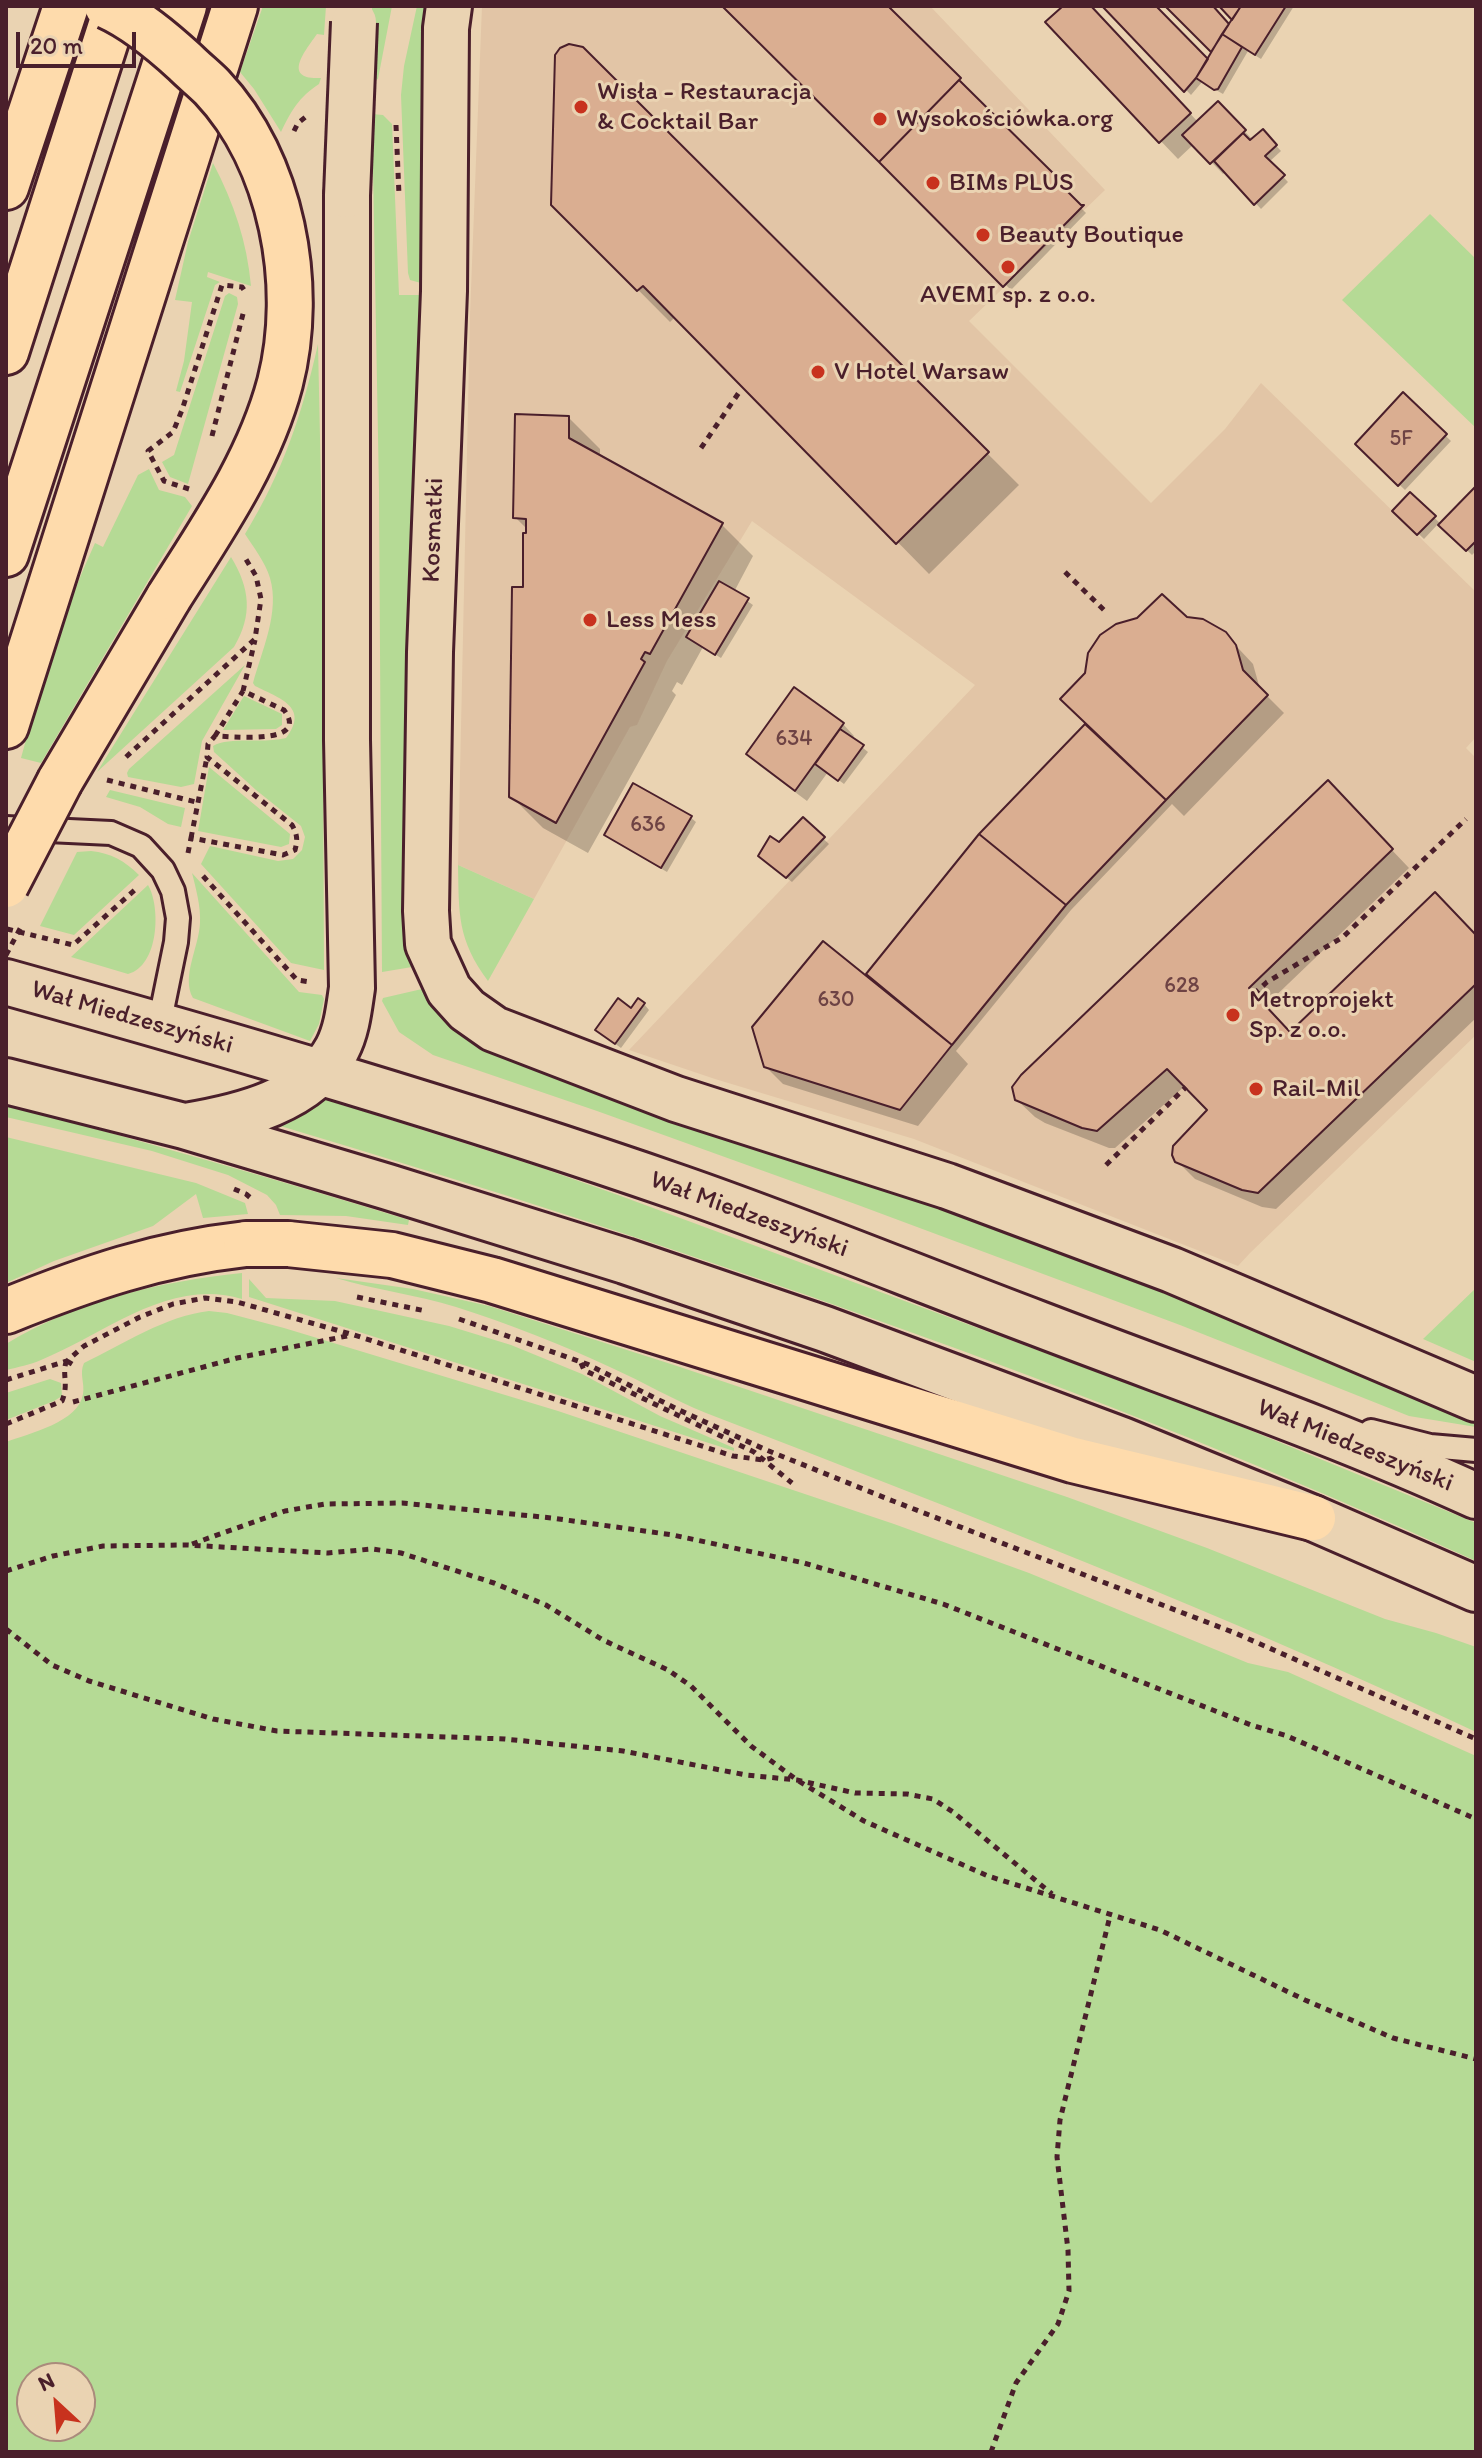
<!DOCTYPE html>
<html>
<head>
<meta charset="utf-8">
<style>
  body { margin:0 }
  #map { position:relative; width:1482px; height:2458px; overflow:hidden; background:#ead3b2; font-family:Itim,sans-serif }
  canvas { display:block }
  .frame { position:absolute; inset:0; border:8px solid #4a1f2b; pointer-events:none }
  .north { position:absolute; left:16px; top:2362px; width:80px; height:80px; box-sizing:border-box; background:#ead3b2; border:2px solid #aa8b7c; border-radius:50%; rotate:334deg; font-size:22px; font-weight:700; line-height:32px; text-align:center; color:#4a1f2b }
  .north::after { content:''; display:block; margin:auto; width:28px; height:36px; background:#c8321e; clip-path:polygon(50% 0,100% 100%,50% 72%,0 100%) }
  .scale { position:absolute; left:16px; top:32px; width:120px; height:36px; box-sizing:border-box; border:4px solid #4a1f2b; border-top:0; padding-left:10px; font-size:24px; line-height:28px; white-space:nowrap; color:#4a1f2b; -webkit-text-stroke:6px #ead3b2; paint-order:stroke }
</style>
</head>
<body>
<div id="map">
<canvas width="1482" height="2458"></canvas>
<div class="frame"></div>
<div class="north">N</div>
<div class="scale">20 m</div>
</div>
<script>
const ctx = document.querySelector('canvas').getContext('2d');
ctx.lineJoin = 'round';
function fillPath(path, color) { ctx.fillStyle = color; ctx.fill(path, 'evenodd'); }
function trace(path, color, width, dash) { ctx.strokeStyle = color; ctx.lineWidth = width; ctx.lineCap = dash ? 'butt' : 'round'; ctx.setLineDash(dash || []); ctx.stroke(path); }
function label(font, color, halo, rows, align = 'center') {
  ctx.font = font + ' Itim,sans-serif'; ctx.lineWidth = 6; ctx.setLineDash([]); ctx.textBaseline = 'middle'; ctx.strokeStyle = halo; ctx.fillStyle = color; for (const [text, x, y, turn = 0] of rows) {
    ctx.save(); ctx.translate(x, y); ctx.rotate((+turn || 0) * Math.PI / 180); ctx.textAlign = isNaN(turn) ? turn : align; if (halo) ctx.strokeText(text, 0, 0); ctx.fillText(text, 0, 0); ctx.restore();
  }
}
const built = new Path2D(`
  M482,6H930L1105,190L969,321L1151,503L1225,429L1261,383L1476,592V737L1466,748L1476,758V1035L1250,1253L1238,1266L914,1139L715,1079L629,1050L975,685L752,521L667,661L637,725L630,727L534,899L458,865L470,315Z`);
const green = new Path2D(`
  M263,6H326L324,35L317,34C305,51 281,80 321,78L319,84C299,97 291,111 281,132L254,89L240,72Z
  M372,6H392L378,79L371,82Z
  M417,6H430L423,143L421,283L410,280L408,273L401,95L404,66Z
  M372,114L383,115L392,124L399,295H419L421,300L404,921L412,967L382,972L379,490Z
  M213,163C234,203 247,242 251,286L208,272L207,277L220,282L215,285L180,392L176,391L184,361L192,302L175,300L188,242Z
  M1430,214L1476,259V428L1342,300Z
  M229,293L237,297L238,304L188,484L170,477L162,462L174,455L225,296Z
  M318,344L322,532L324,970L291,963L201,864L210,846L278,861L293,859L302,850L305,837L301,826L256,790L214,752L213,746C230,736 264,744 286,738C310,707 279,698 255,686L253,683C262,650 280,612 270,578C265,562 254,548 245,534C283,471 302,415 318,344Z
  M149,469L159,490L185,497L192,506L41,763L21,758C41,684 63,612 95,543L103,547L138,475Z
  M231,557C250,588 253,615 234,647L97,772Z
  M245,665L202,741L194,784L181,787L128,777L127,773L129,769Z
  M244,696L282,714V725L276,729L223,730Z
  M209,767L290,834L289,844L281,847L198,831Z
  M110,790L185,808L181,827L168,824L140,807L106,797Z
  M91,851C111,853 125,861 139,875L74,935L40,926L77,852Z
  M458,865L534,899L488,981C457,939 459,914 458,865Z
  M192,873L299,992L322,995L324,999L319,1024L310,1041L193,998C181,977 199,947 200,923C201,907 196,889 192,873Z
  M148,885C161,907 159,966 128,974L71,957Z
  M422,989L932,1200L1476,1412V1427L1409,1416L1180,1325L858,1205L597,1111L433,1055L399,1032L382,1001L383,998Z
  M325,1099L539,1167L618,1195L1213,1415L1476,1523V1561C1089,1384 684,1247 277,1125V1122C294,1120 312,1112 325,1099Z
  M6,1104C141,1141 275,1179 409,1220L408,1225L346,1216L280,1215L276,1205L267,1195L228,1175L152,1151L6,1117Z
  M6,1137L196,1183L245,1203L248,1214L203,1218L196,1194L153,1226L54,1261L6,1283Z
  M242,1273V1299C169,1277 105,1334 41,1360C30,1365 18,1367 6,1370V1344C78,1300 159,1282 242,1273Z
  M336,1278L413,1289L489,1306L674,1365L1067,1497L1207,1548L1385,1619L1436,1633L1476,1647V1732C1225,1614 965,1513 706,1413C674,1400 643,1382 612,1368C561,1344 509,1324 456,1307C417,1295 376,1290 336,1278Z
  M249,1279L266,1298L335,1301L449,1326L511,1345L582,1374L660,1416L734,1448V1451L249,1297Z
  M1476,1288V1362L1423,1339Z
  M209,1311L227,1313L284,1328L558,1411L894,1524L1029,1573L1248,1663L1288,1672L1476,1756V2452H6V1442C30,1433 79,1422 83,1394C85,1383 79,1374 84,1363C124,1344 165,1316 209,1311ZM32,2378H80V2426H32Z
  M50,1379L61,1383L62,1396L54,1401L6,1420V1393Z`);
const shadow = new Path2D(`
  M725,6H885L965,85L963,87L1063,187L1061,188L1086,213L1011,290Z
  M1066,6H1089L1198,122L1218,104L1253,140L1263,132L1281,151L1269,162L1288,182L1261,209L1226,171L1223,174L1194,144L1178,159L1048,23Z
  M1105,6H1153L1208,62L1213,52L1168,6H1211L1229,26L1234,20L1222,6H1294L1261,59L1248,51L1223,94L1202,82L1191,95Z
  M582,49L1019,485L929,574L676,316L670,322L553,204Z
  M1403,395L1451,441L1405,490L1357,444Z
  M568,417L600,449V458L722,525L753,556L734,592L753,605L721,658L703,647L682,685L677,682L672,691L676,695L588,853L543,828L511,796L528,530L515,517Z
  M1476,489V551L1472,555L1439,523L1424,539L1395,511L1410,495L1441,524Z
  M1186,619L1225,634L1253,664L1260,689L1284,713L1184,816L1172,804L1071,910L956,1051L968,1064L918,1126L783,1084L765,1066L886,994L1128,762Z
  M843,724L854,736L852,739L868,752L844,784L828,772L807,801L760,766L748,754Z
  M1328,783L1409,868L1264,1007L1291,1034L1476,937V1018L1276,1209L1262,1207L1195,1179L1177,1161L1210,1110L1186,1085L1115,1148H1109L1045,1123L1035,1117L1016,1099Z
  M690,817L696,822L667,872L612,840L606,835Z
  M803,820L829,844L792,882L766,861Z
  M644,1004L649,1010L621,1048L603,1035L631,1010Z`);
const building = new Path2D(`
  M722,6H888L961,78L879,162Z
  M1063,6H1091L1191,113L1159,143L1045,22Z
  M1102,6H1156L1208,59L1196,78L1184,92Z
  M1165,6H1213L1229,24L1211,52Z
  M1219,6H1241L1232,20Z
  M1241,6H1286L1255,55L1222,34Z
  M1222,34L1242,47L1218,89L1214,90L1196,78Z
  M569,44L583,47L989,452L896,544L643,286L637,291L551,205L555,55L560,48Z
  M959,80L1060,180L1058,182L1081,205H1084L1003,287L879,162Z
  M1218,101L1246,130L1210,164L1182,135Z
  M1263,129L1277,145L1265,156L1285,175L1254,205L1214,161L1243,133L1250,140Z
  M1403,392L1447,434L1398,486L1355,444Z
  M515,414L569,416V438L723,523L650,654L645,652L641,659L645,662L556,823L509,797L512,587H523V533H526V519L513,518Z
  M1476,486V541L1466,551L1438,525Z
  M1410,492L1436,516L1417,535L1392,511Z
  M719,581L749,598L715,655L686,637Z
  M1162,594L1187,617L1203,619L1226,632L1236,645L1243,670L1268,695L1166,800L1060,699L1085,673L1088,653L1100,635L1116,624L1137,618Z
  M794,687L844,723L795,791L746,754Z
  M1085,724L1166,800L1066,905L979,834Z
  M840,729L864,745L838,781L815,764Z
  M1328,780L1393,849L1249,988L1290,1032L1435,892L1476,935V984L1258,1193L1242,1190L1175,1162L1172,1155L1173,1146L1207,1110L1167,1069L1097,1131L1082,1128L1015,1100L1012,1087L1021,1075Z
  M633,783L692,816L661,868L604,835Z
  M803,817L825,837L786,878L758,856L770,836L779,842Z
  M979,834L1066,905L952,1045L866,974Z
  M823,941L952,1045L900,1110L764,1067L752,1027Z
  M618,998L631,1008L638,998L645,1003L615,1044L595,1030Z`);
const path = new Path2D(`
  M396,125L399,195
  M294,131L298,123L308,115
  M212,436L244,310
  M701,448L740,391
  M189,489L164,481L148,451L173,432L182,410L222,285L242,287L246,293
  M1065,572L1104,610
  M215,736L243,691
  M126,757L255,639L261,599L256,576L244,556
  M107,780L196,802
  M191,838L207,757
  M188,853L191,838L283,855L295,850C298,839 297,834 292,825L207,757L208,744L215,736C230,736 311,746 284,710L243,691L255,640
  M203,876L297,980L310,982
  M7,929L73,945L137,888
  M1254,994L1267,982L1343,937L1466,819
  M1106,1165L1186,1087
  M234,1189L246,1194L253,1200
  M357,1297L426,1311
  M459,1319L587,1364L679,1410L764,1449L893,1501L1235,1633L1476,1739
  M67,1361L75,1366
  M581,1363L584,1370L754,1452L792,1483
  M6,1380L67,1361L84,1346L140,1317L173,1304L205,1298L237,1302L354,1335L733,1456L764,1460L772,1458L775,1453
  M73,1402L237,1358L352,1335
  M6,1424L62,1401C69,1384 62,1376 66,1362
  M192,1544L285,1511L325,1504L402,1503L552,1518L673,1535L804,1563L943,1604L1251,1725L1287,1736L1476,1819
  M6,1571L53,1556L103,1546L187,1545L328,1553L372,1549L401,1553L494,1583L546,1605L603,1640L668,1670L691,1686L751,1746L797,1780L864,1821L988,1876L1160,1930L1305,2000L1393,2038L1476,2059
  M6,1629L52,1665L89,1681L213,1719L277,1731L505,1739L623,1751L746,1775L797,1780L855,1793L907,1794L933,1799L953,1812L1052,1894
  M991,2452L1016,2383L1058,2324L1069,2291L1068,2250L1057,2157L1060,2120L1110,1916`);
const service = new Path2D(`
  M6,828L111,833L141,846L163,870L173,891L178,918L176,942L159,1025
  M1371,1431L1430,1446L1476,1450`);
const minor = new Path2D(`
  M449,6L446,28L444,291L430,652L426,911L428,944L449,990L467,1010L494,1029L676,1099L947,1186L1172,1270L1476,1399`);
const secondary = new Path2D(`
  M6,982C232,1045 458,1111 680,1188C801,1230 919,1279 1039,1324C1185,1380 1334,1431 1476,1496
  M6,1081L184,1126L388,1187L625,1261L825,1329L1122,1440L1313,1518L1476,1589
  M186,1126C240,1117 309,1101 337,1049C347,1030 349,1008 352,988L347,740V195`);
const primary = new Path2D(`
  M6,187L66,6
  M6,352L117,6
  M6,554L184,6
  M6,726L235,6
  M60,781L169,597
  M288,1244L392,1255L492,1280L1073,1460L1313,1518
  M6,1311C88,1278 157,1254 246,1244`);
const pathBridge = new Path2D(`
  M6,955L22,925`);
const secondaryBridge = new Path2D(`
  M347,195L354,22`);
const primaryBridge = new Path2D(`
  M107,6C136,19 162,41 185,62C194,71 203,78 212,87C282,161 305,286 280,383C259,462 212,529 169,597
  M6,885L60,781
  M246,1244H288`);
const markers = [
  [581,107,8,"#c8321e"],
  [880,119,8,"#c8321e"],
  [933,183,8,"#c8321e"],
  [983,235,8,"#c8321e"],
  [1008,267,8,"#c8321e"],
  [818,372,8,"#c8321e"],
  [590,620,8,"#c8321e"],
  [1233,1015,8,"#c8321e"],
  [1256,1089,8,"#c8321e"]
];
const numberNames = [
  ["5F",1401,439],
  ["634",794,739],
  ["636",648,825],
  ["628",1182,986],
  ["630",836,1000]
];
const poiNames = [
  ["Wisła - Restauracja",597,92],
  ["& Cocktail Bar",597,122],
  ["Wysokościówka.org",896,119],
  ["BIMs PLUS",949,183],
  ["Beauty Boutique",999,235],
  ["AVEMI sp. z o.o.",1008,295,"center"],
  ["V Hotel Warsaw",834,372],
  ["Less Mess",606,620],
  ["Metroprojekt",1249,1000],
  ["Sp. z o.o.",1249,1030],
  ["Rail-Mil",1272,1089]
];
const streetNames = [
  ["Kosmatki",434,530,-88],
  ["Wał Miedzeszyński",132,1018,16],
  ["Wał Miedzeszyński",749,1215,20],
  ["Wał Miedzeszyński",1355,1446,22]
];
fillPath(built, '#e2c5a6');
fillPath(green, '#b5da95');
fillPath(shadow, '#0003');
fillPath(building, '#daae91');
trace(building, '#4a1f2b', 2);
trace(service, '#4a1f2b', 28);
trace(minor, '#4a1f2b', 50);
trace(secondary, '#4a1f2b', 50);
trace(primary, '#4a1f2b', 50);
trace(path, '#4a1f2b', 5, [6, 6]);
trace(service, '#ead3b2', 22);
trace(minor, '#ead3b2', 44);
trace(secondary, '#ead3b2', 44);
trace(primary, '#fedbac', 44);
trace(secondaryBridge, '#4a1f2b', 50, []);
trace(primaryBridge, '#4a1f2b', 50, []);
trace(pathBridge, '#4a1f2b', 5, [6, 6]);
trace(secondaryBridge, '#ead3b2', 44);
trace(primaryBridge, '#fedbac', 44);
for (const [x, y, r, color] of markers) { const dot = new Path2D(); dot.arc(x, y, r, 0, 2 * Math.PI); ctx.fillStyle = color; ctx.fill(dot); trace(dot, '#ead3b2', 3); }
label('22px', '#6e4344', null, numberNames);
label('26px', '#4a1f2b', '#ead3b2', poiNames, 'left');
label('26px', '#4a1f2b', '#ead3b2', streetNames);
</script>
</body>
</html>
